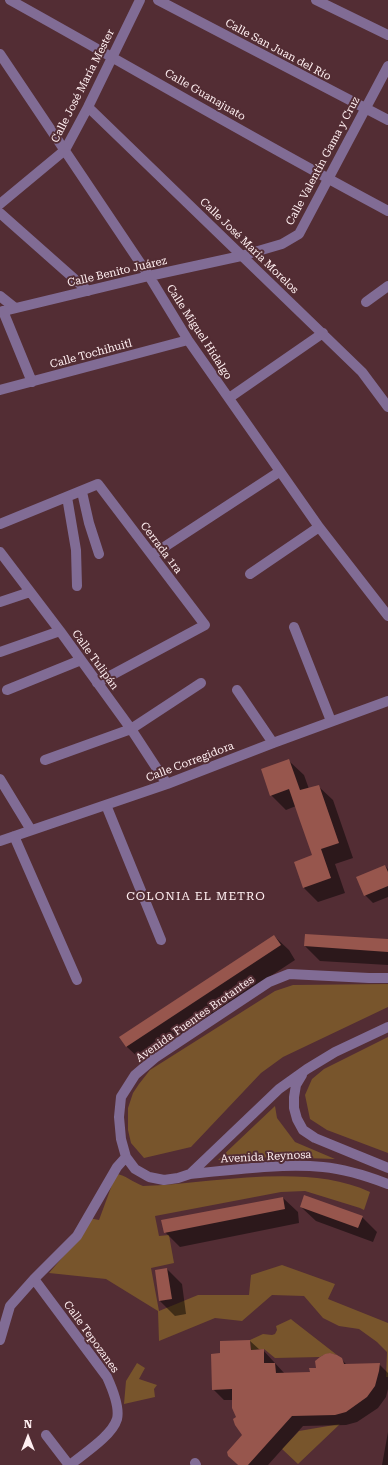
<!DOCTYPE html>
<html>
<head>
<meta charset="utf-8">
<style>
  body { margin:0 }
  #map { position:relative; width:388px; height:1465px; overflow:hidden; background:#532d34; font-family:"Roboto Serif",serif }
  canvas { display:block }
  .north { position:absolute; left:8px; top:1417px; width:40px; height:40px; -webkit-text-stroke:3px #532d34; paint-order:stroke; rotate:0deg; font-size:11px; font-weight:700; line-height:16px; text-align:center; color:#ffeff1 }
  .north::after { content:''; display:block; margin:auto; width:14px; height:18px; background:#ffeff1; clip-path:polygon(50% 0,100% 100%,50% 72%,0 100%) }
</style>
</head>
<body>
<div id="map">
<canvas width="388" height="1465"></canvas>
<div class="north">N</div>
</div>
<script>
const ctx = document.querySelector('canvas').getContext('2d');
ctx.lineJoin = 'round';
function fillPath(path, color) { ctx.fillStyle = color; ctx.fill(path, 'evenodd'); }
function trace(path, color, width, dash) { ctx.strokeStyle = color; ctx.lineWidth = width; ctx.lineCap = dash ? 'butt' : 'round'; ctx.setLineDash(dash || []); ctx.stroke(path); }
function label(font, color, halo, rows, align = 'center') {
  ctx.font = font + ' "Roboto Serif",serif'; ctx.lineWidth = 4; ctx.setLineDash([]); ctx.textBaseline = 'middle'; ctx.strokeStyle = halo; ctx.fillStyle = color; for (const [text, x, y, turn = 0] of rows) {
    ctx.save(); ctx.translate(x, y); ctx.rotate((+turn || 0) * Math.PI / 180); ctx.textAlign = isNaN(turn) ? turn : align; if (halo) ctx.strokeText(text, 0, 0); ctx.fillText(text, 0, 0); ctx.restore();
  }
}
const green = new Path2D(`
  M388,984V1007L283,1057L261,1073L191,1147L144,1158L131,1143L128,1130V1108L133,1093L139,1084L150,1070L275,991L293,985Z
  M388,1037V1153L327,1130L310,1119L305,1095L312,1079L324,1069Z
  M275,1106L277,1118L295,1142L335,1159L274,1157L218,1160Z
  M116,1174C124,1174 134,1183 143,1186C213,1184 305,1162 370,1192L364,1210L360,1208L305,1191L281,1192L155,1216L159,1236L169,1235L174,1263L151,1268L159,1311L198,1295H249L251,1275L282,1265L335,1284L328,1299L388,1323V1377H386L387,1352L377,1342L359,1329L339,1326L323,1318L304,1296L272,1295L242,1321L215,1318L159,1341L158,1311L106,1279L49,1273L80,1237L89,1218L99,1220Z
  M291,1319L292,1320L337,1355C330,1353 326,1353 320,1357L275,1358L264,1349L251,1350L250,1340L263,1334L272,1335L275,1334L277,1330L276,1326Z
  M137,1363L145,1368L139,1379L157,1385L154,1389L155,1397L124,1404L126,1381Z
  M340,1424L298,1464L282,1449L299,1431Z`);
const shadow = new Path2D(`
  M289,761L304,775L309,789L318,786L333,800L353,858L335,864L345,893L318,902L304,888L313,856L296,806L286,810L271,795Z
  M385,866L388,869V897L373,903L365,895Z
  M274,936L289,950L295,960L142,1061L127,1047L120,1037Z
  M388,940V965L320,961L305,946Z
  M283,1198L298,1212L299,1223L180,1247L165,1232Z
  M301,1207L362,1217L377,1232L373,1242L316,1221Z
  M167,1269L182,1284L186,1314L175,1316L160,1301L156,1271Z
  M250,1341L260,1350H263L285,1374L311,1373L341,1359L347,1365L379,1364L388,1373V1389L386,1397L378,1408L357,1422L346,1425L303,1426L268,1465H238L228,1455L243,1435L237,1418L233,1400H224L213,1389L222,1354Z
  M388,1432V1465H382Z`);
const building = new Path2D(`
  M289,759L300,790L319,785L339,843L321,849L331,878L303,888L294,862L312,855L300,821L289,789L270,796L261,769Z
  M385,865L388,872V886L364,896L356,877Z
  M305,934L388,939V952L304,946Z
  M274,935L281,945L126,1047L119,1037Z
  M304,1195L363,1216L358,1228L300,1207Z
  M283,1197L285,1209L164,1233L161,1220Z
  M167,1268L172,1299L159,1301L155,1270Z
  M250,1340L251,1350L264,1349V1363H275L276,1373L310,1372L309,1368H316L315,1361L320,1357L325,1354L330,1353L337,1355L342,1358L344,1364L380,1363L379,1371L375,1386L367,1397L346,1412L335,1415L292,1416L248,1465H238L228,1456L227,1452L242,1435L235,1425L233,1419L236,1417L232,1408V1389L212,1390L211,1354L220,1353V1341Z`);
const minor = new Path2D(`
  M10,0C136,70 260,143 388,211
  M158,0L388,120
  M316,0L388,35
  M0,54L149,276L188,340L319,527L388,616
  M88,107L362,372L388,407
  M0,204L65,150L88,107L140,0
  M0,213L88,291
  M0,296L15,308
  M366,302L388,286
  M3,311L32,382
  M0,312L149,276L241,256L282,244L299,234L388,66
  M0,390L188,340
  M229,398L323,333
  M82,492L89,523L99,554
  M67,497L76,550L77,586
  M0,524L98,484L205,625L97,683
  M0,552L60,631L131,729L167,784
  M152,555L279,472
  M250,574L319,527
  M0,602L30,592
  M294,627L331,721
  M0,652L60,631
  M7,690L81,660
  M237,690L273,743
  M45,760L131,729L201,683
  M0,779L31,830
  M106,805L161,940
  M14,836L77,980
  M0,841L167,784L273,743L388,701
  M388,978H369L289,974L269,982L156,1057L135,1075L121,1097L119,1117L121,1139L126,1157L135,1169L149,1177L164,1180L178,1178L190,1174L279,1089L307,1069L335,1052L388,1027
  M302,1075L296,1085L294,1097V1108L297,1119L303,1130L315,1138L388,1168
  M190,1174C232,1170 281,1163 323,1167C345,1169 367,1176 388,1184
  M34,1279L107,1377C112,1388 120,1407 117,1419C112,1436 83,1454 70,1465
  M0,1340L10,1306L34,1279L77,1236L117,1167L126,1157
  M46,1435L69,1465
  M195,1463L196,1465`);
const streetNames = [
  ["Calle San Juan del Río",278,50,28],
  ["Calle José María Mester",83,86,-63],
  ["Calle Guanajuato",205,95,30],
  ["Calle Valentín Gama y Cruz",323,161,-62],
  ["Calle José María Morelos",249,246,44],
  ["Calle Benito Juárez",117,272,-13],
  ["Calle Miguel Hidalgo",199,332,57],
  ["Calle Tochihuitl",91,354,-15],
  ["Cerrada 1ra",161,548,53],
  ["Calle Tulipán",95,660,54],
  ["Calle Corregidora",190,762,-21],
  ["Avenida Fuentes Brotantes",195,1019,-35],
  ["Avenida Reynosa",266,1157,-3],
  ["Calle Tepozanes",91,1337,54]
];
const neighbourhoodNames = [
  ["COLONIA EL METRO",196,896]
];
fillPath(green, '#78552c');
fillPath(shadow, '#0007');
fillPath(building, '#97564d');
trace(minor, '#816c95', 10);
label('11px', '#ffeff1', '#532d34', streetNames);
ctx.letterSpacing = '1px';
label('12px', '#ffeff1', '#532d34', neighbourhoodNames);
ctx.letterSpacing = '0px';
</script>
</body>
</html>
